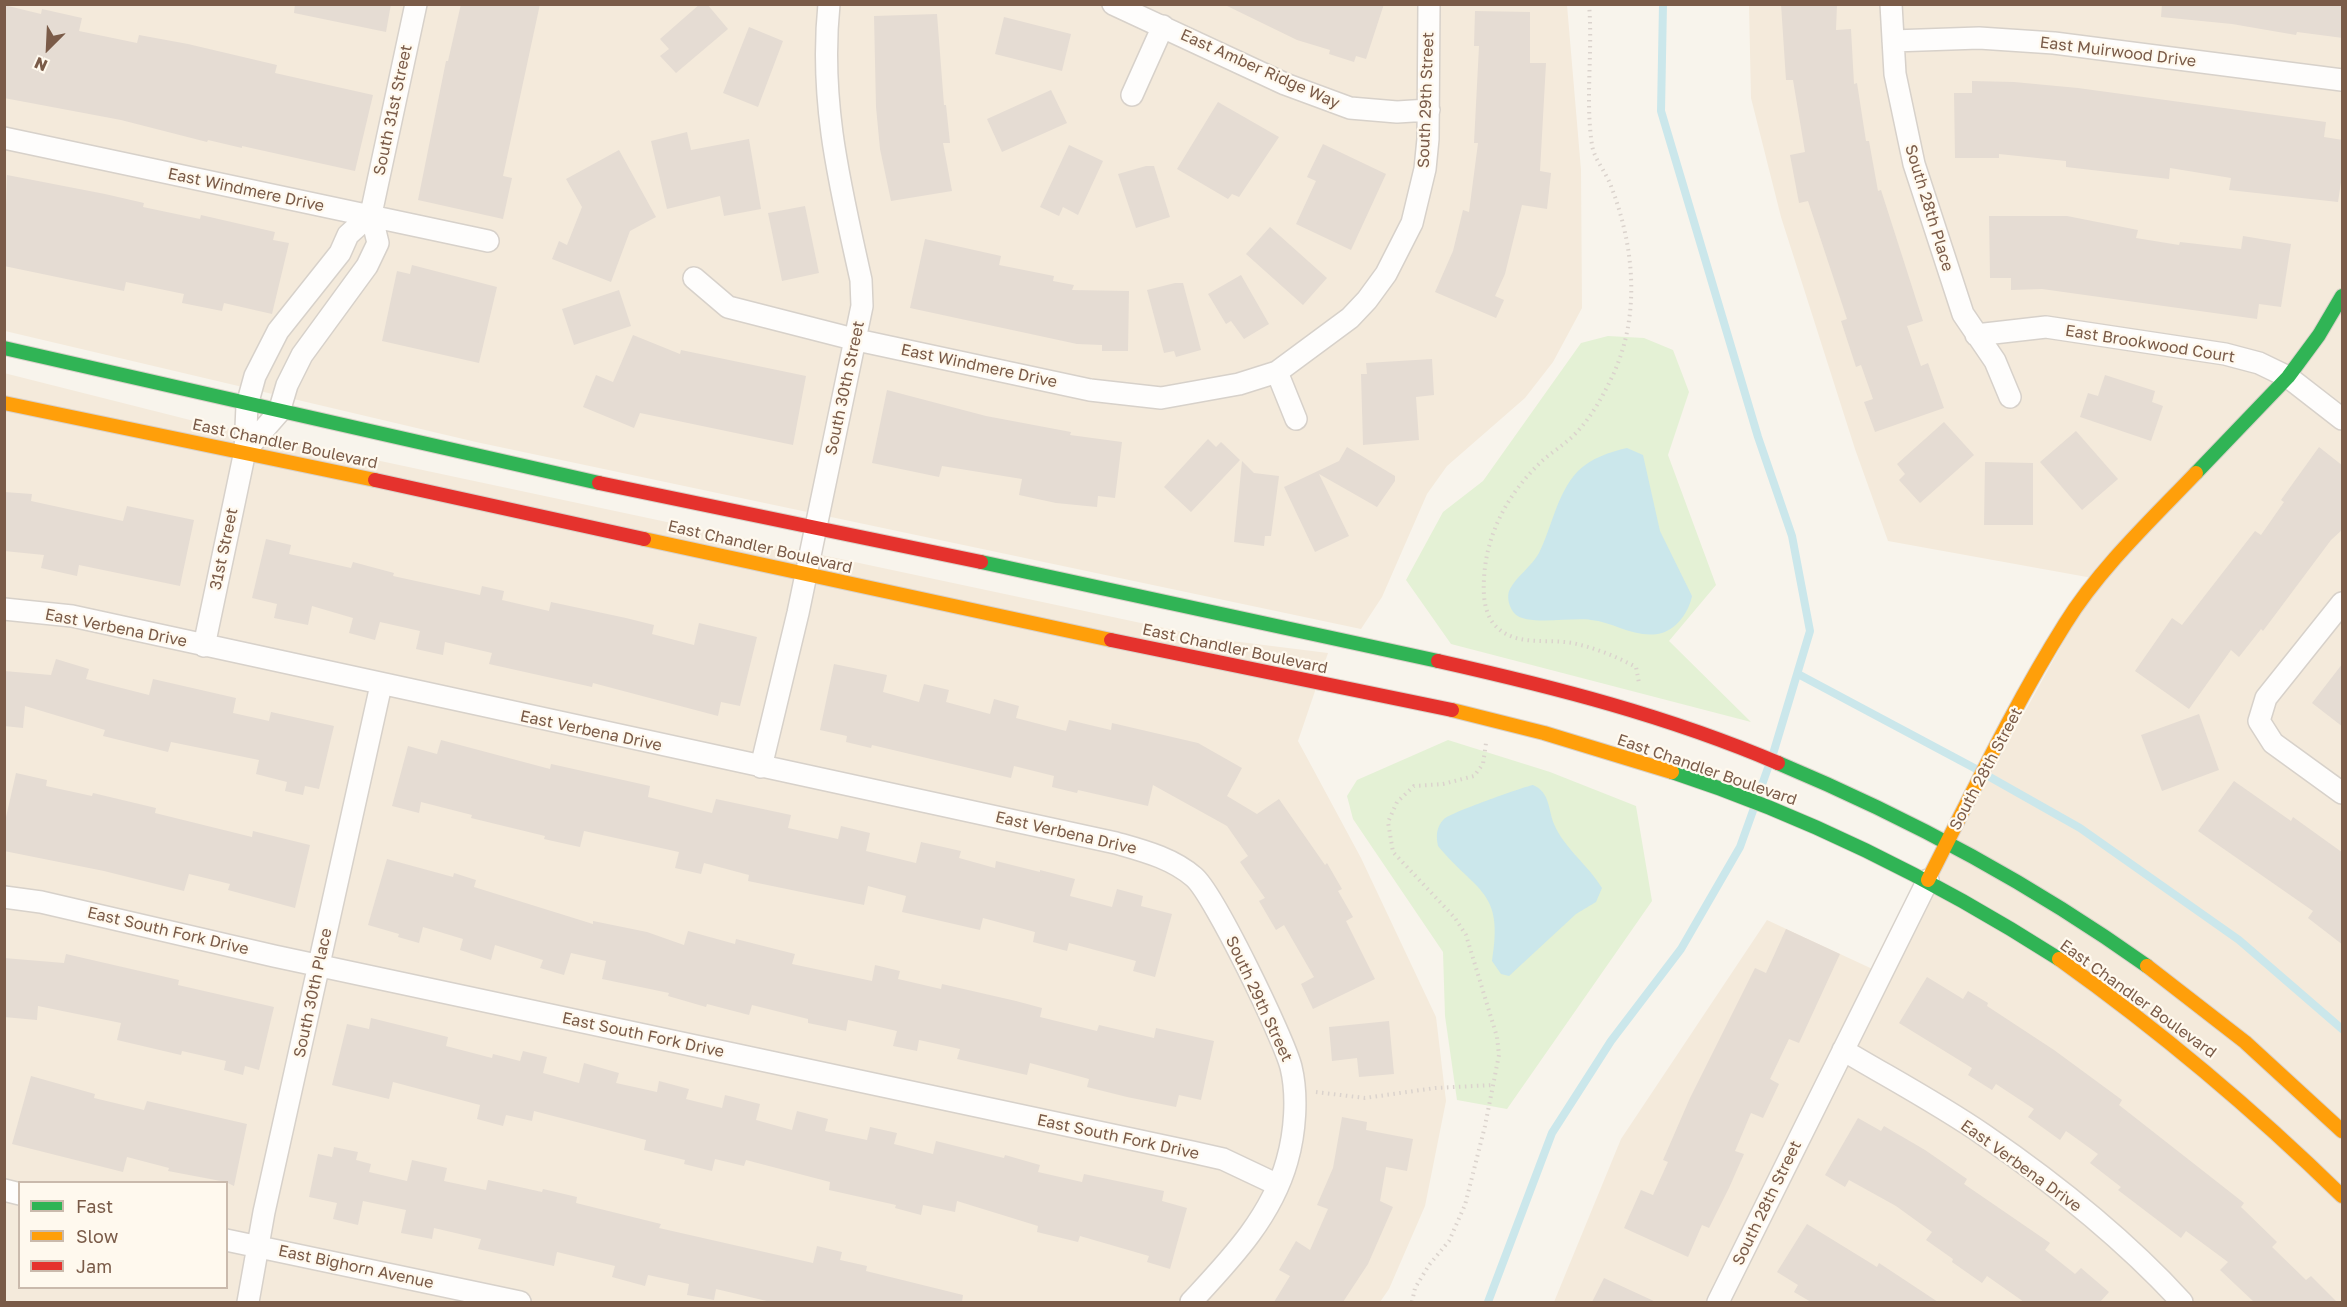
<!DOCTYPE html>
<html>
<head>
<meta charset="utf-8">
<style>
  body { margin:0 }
  #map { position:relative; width:2347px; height:1307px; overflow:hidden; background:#f8f4ec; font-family:"Golos Text",sans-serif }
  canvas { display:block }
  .frame { position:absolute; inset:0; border:6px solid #7a5b48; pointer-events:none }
  .legend { position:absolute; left:18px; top:1181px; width:210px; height:108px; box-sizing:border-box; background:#fff9ee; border:2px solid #cabaac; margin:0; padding:8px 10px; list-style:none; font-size:18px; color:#7a5b48 }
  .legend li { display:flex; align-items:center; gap:12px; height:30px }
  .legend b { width:30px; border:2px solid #cabaac }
  .north { position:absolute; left:18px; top:18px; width:60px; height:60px; -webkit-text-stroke:4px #fff9ee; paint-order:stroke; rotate:204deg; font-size:16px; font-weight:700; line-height:24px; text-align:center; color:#7a5b48 }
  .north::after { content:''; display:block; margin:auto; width:21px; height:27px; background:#7a5b48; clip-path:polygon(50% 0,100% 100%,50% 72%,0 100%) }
</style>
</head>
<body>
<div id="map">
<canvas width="2347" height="1307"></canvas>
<div class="frame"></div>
<ul class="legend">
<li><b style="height:8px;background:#30b455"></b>Fast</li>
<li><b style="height:8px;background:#ff9f0a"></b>Slow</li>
<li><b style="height:8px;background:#e5322d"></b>Jam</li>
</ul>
<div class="north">N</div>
</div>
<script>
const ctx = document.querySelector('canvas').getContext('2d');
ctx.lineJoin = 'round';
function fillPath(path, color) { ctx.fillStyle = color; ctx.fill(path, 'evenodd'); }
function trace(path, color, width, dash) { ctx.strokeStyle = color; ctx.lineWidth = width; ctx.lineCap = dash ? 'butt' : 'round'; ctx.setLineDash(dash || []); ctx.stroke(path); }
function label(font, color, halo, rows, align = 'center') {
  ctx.font = font + ' "Golos Text",sans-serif'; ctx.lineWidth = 4.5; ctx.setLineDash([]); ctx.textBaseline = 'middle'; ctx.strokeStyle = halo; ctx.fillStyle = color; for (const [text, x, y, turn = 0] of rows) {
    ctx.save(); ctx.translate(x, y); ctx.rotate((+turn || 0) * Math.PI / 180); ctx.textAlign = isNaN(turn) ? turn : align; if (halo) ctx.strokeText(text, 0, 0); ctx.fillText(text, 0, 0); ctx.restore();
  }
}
const residential = new Path2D(`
  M5,5H1567L1581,170L1582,308L1553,362L1525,398L1447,466L1427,494L1382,597L1361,629L476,442L5,331Z
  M1749,5H2342V1302H1554L1621,1139L1767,920L1881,973L2098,579L1888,541L1855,449L1781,217L1751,98Z
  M4,373L202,423L1216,639L1328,653L1298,741L1361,858L1436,1017L1446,1101L1425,1206L1389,1289L1380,1302H5ZM20,1182H226V1288H20Z`);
const green = new Path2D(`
  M1608,336L1644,338L1673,350L1689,392L1668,455L1716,585L1669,641L1751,722L1451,644L1406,580L1443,512L1483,481L1581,343Z
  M1448,740L1550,772L1636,806L1652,901L1507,1109L1457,1100L1445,1016L1443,952L1353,819L1347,796L1357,780Z`);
const water = new Path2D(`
  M1627,448L1643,455L1660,531L1692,596C1689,611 1678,628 1662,633C1637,640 1614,622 1591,620C1572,617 1527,626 1515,614C1509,608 1506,596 1510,589C1517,576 1531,567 1539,553C1552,527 1557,493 1578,471C1591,458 1610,452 1627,448Z
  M1533,785C1550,792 1548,809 1554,824C1564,848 1589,866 1602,888L1596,902L1576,914L1509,976L1501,974L1492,961C1504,890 1477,893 1438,846C1436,836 1436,827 1444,819C1450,813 1520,788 1533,785Z`);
const stream = new Path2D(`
  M1663,4L1661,111L1758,437L1792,536L1810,631L1773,754
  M1798,674L1978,770
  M1988,776L2080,828L2239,940L2342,1029
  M1758,796L1769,765
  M1488,1302L1552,1133L1611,1041L1681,949L1740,847L1754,808`);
const building = new Path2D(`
  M295,4H391L386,32L294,13Z
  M461,4H540L503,176L512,178L503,219L418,200L446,61H448Z
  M700,4H707L728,29L676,73L660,56L669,49L660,39Z
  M1223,4H1384L1366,59L1356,56L1354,62L1329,54L1330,50L1297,40Z
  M1781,4H1837L1836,30L1851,29L1854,84L1857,83L1866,141H1869L1878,191L1881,190L1923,321L1907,326L1921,366L1928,363L1944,408L1875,432L1864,402L1873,399L1861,365L1856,367L1841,321L1847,319L1808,201L1799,203L1790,155L1805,152L1793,80H1786Z
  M2162,4H2343V38L2297,32L2296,35L2232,24L2161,17Z
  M4,5L41,14L42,9L82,18L79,31L137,43L139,35L188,44L277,65L275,73L373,95L355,171L242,146V148L208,140L207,142L121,120L4,98Z
  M1475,11L1530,12V63H1546L1540,171L1551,173L1547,209L1522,205L1505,274L1495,296L1504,300L1496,318L1435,292L1453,251L1463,210L1469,212L1478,143H1474L1479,46H1474Z
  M937,14L944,105H946L950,143H943L952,191L891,201L880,149L876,107L874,16Z
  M1004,17L1071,34L1062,71L995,54Z
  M749,27L783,41L758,107L723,93Z
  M1972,81L2014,82L2078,88L2326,122L2324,137L2343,140V169L2338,202L2229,190L2231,178L2170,168L2169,179L2066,167V161L1999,154V158H1955L1954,93H1972Z
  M1051,90L1067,123L1002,152L987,119Z
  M1218,102L1279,137L1239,197L1232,194L1228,199L1177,169Z
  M687,132L691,150L749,139L761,209L724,216L720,196L667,209L651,141Z
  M1323,144L1386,174L1351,250L1296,224L1316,181L1307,177Z
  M1069,145L1103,161L1078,215L1063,207L1059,216L1040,207Z
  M619,150L656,217L630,231L611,282L552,259L559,241L567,245L582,207L566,179Z
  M1146,166H1154L1170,217L1136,228L1118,174Z
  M7,175L105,194L144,203L143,207L200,219L201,215L275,232L273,240L289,243L272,314L224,303L222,311L182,303L184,294L126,282L124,291L4,266Z
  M805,206L819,273L782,281L768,213Z
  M1989,216H2067L2138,230L2136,238L2179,245L2180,242L2241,249L2243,236L2291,244L2281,307L2259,304L2257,319L2042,289L2011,290V278H1990Z
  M1270,227L1327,278L1303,305L1246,254Z
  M925,239L1001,256L999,265L1054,276L1053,281L1074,285L1072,290L1129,291L1128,351H1102V345L1077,344L910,308Z
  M412,265L497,287L479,363L382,341L397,271L410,274Z
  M1241,275L1269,324L1244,339L1231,321L1226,324L1208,294Z
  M1175,283H1183L1201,350L1176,357L1174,351L1164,353L1147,290Z
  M619,290L631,326L574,345L562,309Z
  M633,335L680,354L681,350L806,376L793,445L640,413L634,428L583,407L596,375L613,382Z
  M1432,359L1434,395L1416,397L1419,440L1363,445L1361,374H1367L1366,363Z
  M2105,375L2155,391L2152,402L2163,406L2151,441L2080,417L2088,393L2098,396Z
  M887,390L986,416L1071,432L1070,435L1122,442L1115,498L1098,496L1097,507L1056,503L1019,495L1022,479L942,466L939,477L872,463Z
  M1944,422L1974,455L1920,503L1899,480L1905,474L1897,464Z
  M2076,431L2118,479L2082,510L2040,462Z
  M1208,439L1216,447L1221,442L1240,460L1191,512L1164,487Z
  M1347,447L1395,476V481L1377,507L1319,474L1349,536L1315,552L1284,487L1339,461Z
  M2319,447L2343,466V529L2331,540L2263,631L2261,629L2239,657L2231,650L2189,709L2135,671L2172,618L2182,625L2255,531L2261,535L2284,502L2281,500Z
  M1242,461L1254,473L1279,476L1271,536H1265L1264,546L1234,542Z
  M1985,462L2033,463V525H1984Z
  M4,492L32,494L31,501L123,521L127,506L194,520L180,586L79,565L77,576L41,568L44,555L4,551Z
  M266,539L291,545L289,554L351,568L353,562L394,573L393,576L480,595L482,586L504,591L502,600L549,611L551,602L626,618L654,625L652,634L694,645L699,623L757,637L740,706L721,702L718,716L593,683L592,687L489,664L492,653L445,642L443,655L416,649L420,631L380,622L375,640L349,633L353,618L312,606L308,625L274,618L277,604L252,598Z
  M56,659L89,669L86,679L149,695L153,679L236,698L233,713L269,721L271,712L334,726L319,789L305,786L303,795L285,791L287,782L256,774L259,760L171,742L168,752L103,736L105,730L25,706L23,728L4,726V671L51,675Z
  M2343,663V727L2312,703Z
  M834,664L887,675L883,692L919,702L924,684L949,690L946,702L990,714L994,699L1019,706L1016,718L1066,731L1069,720L1111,730L1112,723L1198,743L1242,768L1227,796L1257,814L1279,799L1325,865L1327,863L1342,889L1338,891L1353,917L1346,921L1375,979L1313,1009L1301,984L1314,977L1284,925L1276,930L1259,901L1265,898L1240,862L1248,856L1227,826L1153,785L1148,806L1078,790L1077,793L1052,787L1054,776L1014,766L1011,778L872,745L871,748L846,742L847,736L820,730Z
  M2199,714L2219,770L2162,791L2141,735Z
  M441,740L550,769L551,764L650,786L648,797L712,813L716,799L791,815L788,828L838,839L841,826L870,833L866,851L916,863L921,842L961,851L959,858L995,868L996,861L1040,872V870L1075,879L1070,896L1112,907L1117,889L1143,896L1141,906L1172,914L1155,977L1133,971L1136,961L1069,943L1067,951L1033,942L1035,932L983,918L980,930L902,912L906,896L868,886L864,905L748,881L749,875L704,863L701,874L675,868L679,852L584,831L580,847L544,839L545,836L471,818L472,815L421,802L419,813L392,806L408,746L437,754Z
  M16,773L47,780L46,786L92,796L93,793L156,808L155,813L252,837L253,831L310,845L295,908L228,890L230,884L189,874L184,891L104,871L4,851V826Z
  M2234,781L2291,821L2293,817L2343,853V945L2308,918L2313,911L2198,831Z
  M387,859L453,877L454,873L476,880L474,887L593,924V921L647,932L684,945L688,931L735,944L736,939L795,954L792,964L872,981L875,965L900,971L898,979L941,989L942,984L1016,1001L1042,1008L1040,1017L1097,1031L1099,1025L1154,1038L1156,1028L1214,1041L1201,1100L1179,1095L1176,1107L1127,1097L1087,1087L1089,1079L1030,1063L1027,1075L957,1059L960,1049L919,1040L917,1051L893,1046L897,1031L848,1020L846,1031L808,1023V1019L752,1005L749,1015L707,1004L706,1007L668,996L669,993L602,979L606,961L571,953L564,975L540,968L543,960L495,945L491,960L460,950L463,939L423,927L419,943L398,937L399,934L368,925Z
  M1786,929L1840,954L1799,1043L1789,1039L1770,1079L1779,1084L1763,1118L1751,1113L1735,1151L1744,1154L1729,1188L1709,1228L1702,1225L1688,1257L1624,1228L1641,1190L1653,1195L1668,1162L1663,1160L1690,1098L1755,968L1766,973Z
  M66,954L179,980L178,985L274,1007L259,1070L245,1066L243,1075L224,1070L226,1061L182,1051L181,1055L117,1040L121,1023L38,1006L37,1020L4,1017V958L64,963Z
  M1927,977L1963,999L1968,991L1988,1003L1987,1006L2054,1050L2122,1100L2119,1105L2244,1203L2241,1207L2277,1242L2272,1247L2306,1280L2311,1276L2337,1302H2254L2220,1270L2228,1262L2186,1231L2181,1238L2118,1190L2121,1187L2090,1163L2098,1154L2066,1131L2060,1140L2028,1117L2034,1109L1996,1084L1992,1090L1968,1075L1972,1068L1899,1023Z
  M371,1018L448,1037L446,1046L492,1058L493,1054L520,1061L523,1051L547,1057L543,1073L579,1083L584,1063L619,1073L616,1083L657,1092L659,1081L689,1089L686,1099L722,1108L725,1095L760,1104L756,1120L792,1130L797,1111L828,1119L825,1131L867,1140L870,1127L897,1133L894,1144L933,1154L936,1141L1004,1158L1005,1155L1040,1165L1038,1172L1082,1182L1084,1174L1164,1191L1162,1201L1187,1208L1170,1269L1147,1262L1149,1256L1080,1236L1078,1242L1037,1232L1038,1226L957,1201L955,1212L923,1205L921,1215L895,1208L896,1205L829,1190L830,1182L746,1160L744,1166L715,1159L712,1171L684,1164L685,1160L644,1150L646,1140L534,1111L532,1121L506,1115L503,1126L477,1119L480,1105L393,1082L389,1099L332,1085L347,1024L369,1029Z
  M1389,1021L1394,1074L1359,1077L1357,1058L1332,1061L1329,1027Z
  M31,1076L95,1094L94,1098L144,1110L147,1101L247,1124L234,1186L226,1182L168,1171L169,1168L127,1157L123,1172L12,1144Z
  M1342,1117L1367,1122L1366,1130L1413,1139L1407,1171L1386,1167L1380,1201L1393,1207L1368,1264L1343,1302H1274L1290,1276L1279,1270L1296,1241L1310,1250L1328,1209L1317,1205L1333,1168Z
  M1858,1118L1881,1131L1884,1126L1925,1150L1967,1179L1964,1184L2050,1243L2045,1250L2075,1274L2081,1268L2109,1292L2100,1302H2024L1987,1276L1982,1283L1952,1262L1953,1259L1926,1240L1932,1232L1896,1206L1849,1180L1845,1187L1825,1175Z
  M334,1147L358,1152L356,1160L371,1164L369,1172L407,1181L412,1160L447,1168L444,1181L486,1190L488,1180L542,1192L543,1189L577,1197L576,1203L661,1224L659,1228L813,1263L817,1246L842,1252L840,1260L867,1266L866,1271L963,1295L962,1302H771L716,1289L714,1300L687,1295L689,1284L648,1275L645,1286L612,1277L615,1266L557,1252L554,1266L478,1249L481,1239L434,1228L432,1239L401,1233L406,1210L363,1201L358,1225L333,1219L337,1203L309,1197L318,1154L332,1157Z
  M1807,1224L1877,1267L1879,1263L1938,1302H1811L1794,1292L1798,1285L1777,1272Z
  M1604,1278L1656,1302H1592Z`);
const path = new Path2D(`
  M1589,4C1593,51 1585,99 1592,145C1594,159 1606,172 1611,186C1634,246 1641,314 1613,375C1603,396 1591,418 1574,435C1564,445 1552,452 1542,461C1509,492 1486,533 1484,579C1483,593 1484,611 1493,623C1514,649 1548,637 1577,644C1598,649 1617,657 1636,667L1639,683
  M1316,1092L1365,1098L1435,1088L1494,1085
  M1412,1302L1415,1288L1429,1265L1449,1241L1465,1205L1485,1126L1499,1055L1497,1037L1466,935L1455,918L1393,852L1388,822L1397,802L1414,786L1443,784L1474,776L1483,764L1486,743`);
const street = new Path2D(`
  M1113,4L1285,84L1350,108L1397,112L1429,110
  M1891,4L1895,74L1914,164L1963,314L1995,361L2010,397
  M1893,41L1979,38L2054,43L2342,80
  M1132,95L1163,26
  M4,138L488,241
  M694,278L728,307L857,340L1090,390L1161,398L1239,384L1277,372L1350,318L1367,300L1386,274L1412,223L1425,169L1428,139L1429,4
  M1976,335L2046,327L2225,354L2259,363L2288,377L2342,419
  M1277,372L1296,419
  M245,451L279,412L287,385L302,355L367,266L378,243L371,214L416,4
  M2342,603L2266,698L2259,721L2273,743L2342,793
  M4,609L72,616L1116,843C1144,851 1172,858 1194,877C1214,894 1284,1039 1291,1067C1298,1096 1295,1133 1287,1161C1271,1218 1229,1261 1191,1302
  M204,646L245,451L247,405L255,376L278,331L340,253L348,235L371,214
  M761,767L798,613L862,306L861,280C840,185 819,102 829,4
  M4,897L41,902L274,956L1192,1152L1223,1159L1278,1185
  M1843,1050C1890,1078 1939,1104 1984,1135C2054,1183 2125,1240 2182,1302
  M4,1190L20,1194
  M226,1240L520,1302
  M248,1302L264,1212L381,685
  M1718,1302L1928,880`);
const fast = new Path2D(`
  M4,348L599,483
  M2196,473L2288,377L2319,335L2342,296
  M981,562L1438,661
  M1778,763C1907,817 2032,884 2147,966
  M1672,772C1810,817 1937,881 2059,959`);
const slow = new Path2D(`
  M4,403L375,480
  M644,539L1111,640
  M1452,710L1544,733L1672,772
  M1928,880C1972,794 2014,705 2065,624C2099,569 2152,519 2196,473
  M2059,959C2160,1031 2253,1109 2342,1196
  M2147,966L2245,1042L2342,1131`);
const jam = new Path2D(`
  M375,480L644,539
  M599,483L981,562
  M1111,640L1452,710
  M1438,661C1554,687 1668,716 1778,763`);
const streetNames = [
  ["East Muirwood Drive",2118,52,7],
  ["East Amber Ridge Way",1260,69,24],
  ["South 29th Street",1426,100,-88],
  ["South 31st Street",393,110,-78],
  ["East Windmere Drive",246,190,12],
  ["South 28th Place",1929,208,73],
  ["East Brookwood Court",2150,344,9],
  ["East Windmere Drive",979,366,12],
  ["South 30th Street",845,388,-78],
  ["East Chandler Boulevard",285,444,12],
  ["East Chandler Boulevard",760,547,13],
  ["31st Street",224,549,-78],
  ["East Verbena Drive",116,628,11],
  ["East Chandler Boulevard",1235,649,12],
  ["East Verbena Drive",591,731,12],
  ["South 28th Street",1986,769,-62],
  ["East Chandler Boulevard",1707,770,19],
  ["East Verbena Drive",1066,833,13],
  ["East South Fork Drive",168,931,13],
  ["South 30th Place",313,993,-78],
  ["South 29th Street",1259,999,65],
  ["East Chandler Boulevard",2138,999,36],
  ["East South Fork Drive",643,1035,12],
  ["East South Fork Drive",1118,1137,12],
  ["East Verbena Drive",2021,1166,36],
  ["South 28th Street",1767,1203,-64],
  ["East Bighorn Avenue",356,1267,12]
];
fillPath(residential, '#f4eadb');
fillPath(green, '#e4f1d5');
fillPath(water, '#cbe7eb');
trace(stream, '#cbe7eb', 8);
fillPath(building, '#e5dcd3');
trace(street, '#d7d1ca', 24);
trace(fast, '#d8d0c8', 16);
trace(slow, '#d8d0c8', 16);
trace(jam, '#d8d0c8', 16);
trace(path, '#dbd3cd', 4, [1.5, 4.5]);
trace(street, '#fefdfc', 21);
trace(fast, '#30b455', 14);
trace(slow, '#ff9f0a', 14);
trace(jam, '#e5322d', 14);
label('16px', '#7a5b48', '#fff9ee', streetNames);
</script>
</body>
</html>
